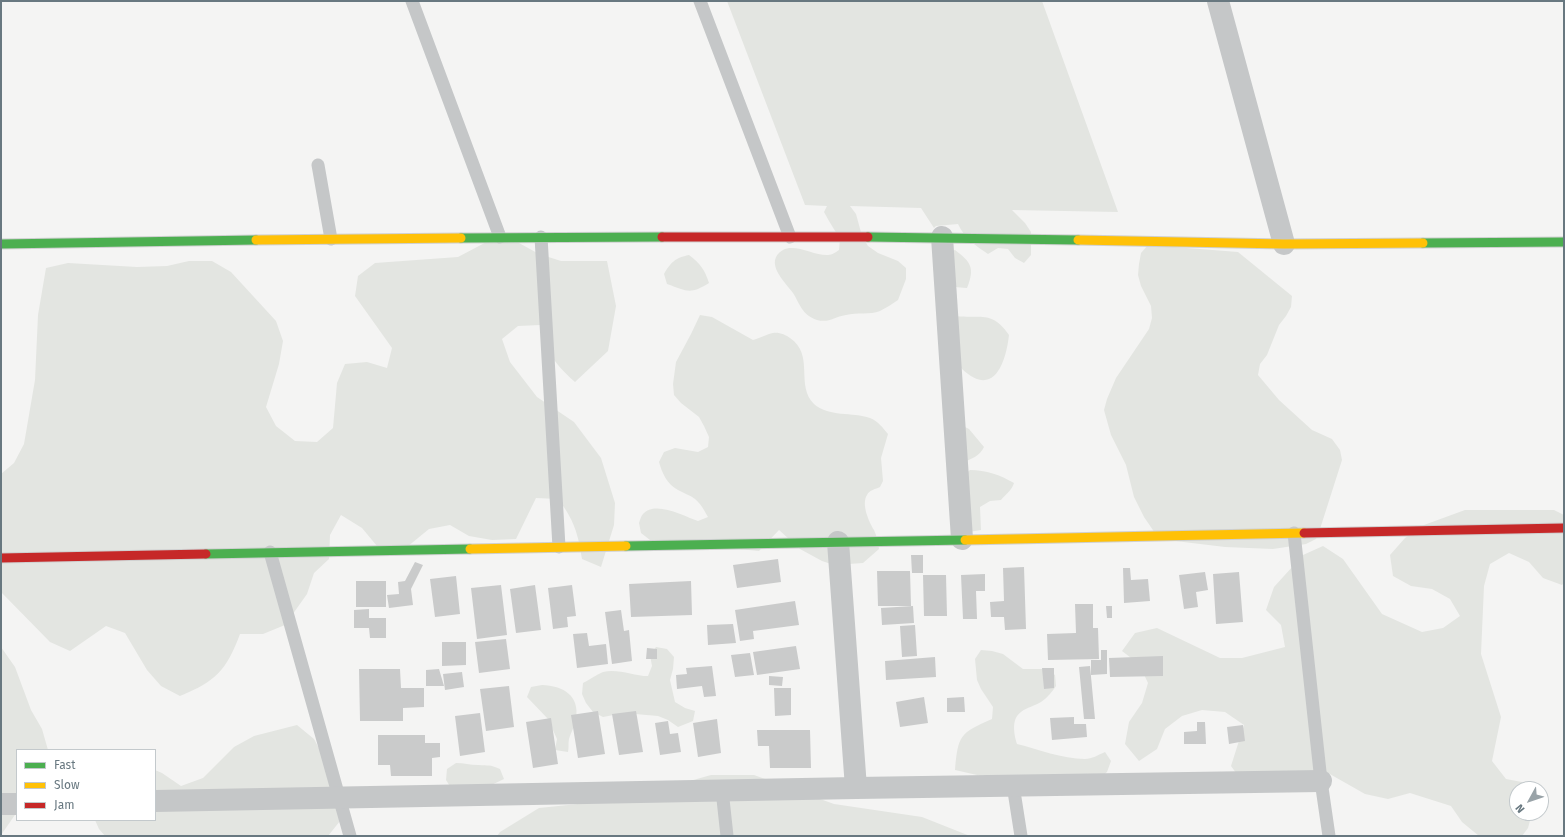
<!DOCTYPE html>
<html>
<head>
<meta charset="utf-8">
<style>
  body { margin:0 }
  #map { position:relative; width:1565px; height:837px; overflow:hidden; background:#f4f4f3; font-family:"Fira Sans",sans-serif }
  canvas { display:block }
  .frame { position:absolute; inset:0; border:2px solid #687880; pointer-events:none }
  .legend { position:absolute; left:16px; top:749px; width:140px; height:72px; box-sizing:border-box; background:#fff; border:1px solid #c3c9cc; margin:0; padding:5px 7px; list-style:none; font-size:12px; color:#687880 }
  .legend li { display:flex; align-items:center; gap:8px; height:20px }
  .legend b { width:20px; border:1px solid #c3c9cc }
  .north { position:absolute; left:1509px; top:781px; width:40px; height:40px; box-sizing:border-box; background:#fff; border:1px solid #c3c9cc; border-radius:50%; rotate:230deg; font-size:11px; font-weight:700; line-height:16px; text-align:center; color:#687880 }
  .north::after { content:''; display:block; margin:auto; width:14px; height:18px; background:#99a3a8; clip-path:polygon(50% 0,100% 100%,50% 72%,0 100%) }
</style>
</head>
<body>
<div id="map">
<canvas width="1565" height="837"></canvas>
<div class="frame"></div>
<ul class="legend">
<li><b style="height:5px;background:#4caf50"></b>Fast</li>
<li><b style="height:5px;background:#ffc107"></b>Slow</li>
<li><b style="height:5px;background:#c62828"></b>Jam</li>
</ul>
<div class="north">N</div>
</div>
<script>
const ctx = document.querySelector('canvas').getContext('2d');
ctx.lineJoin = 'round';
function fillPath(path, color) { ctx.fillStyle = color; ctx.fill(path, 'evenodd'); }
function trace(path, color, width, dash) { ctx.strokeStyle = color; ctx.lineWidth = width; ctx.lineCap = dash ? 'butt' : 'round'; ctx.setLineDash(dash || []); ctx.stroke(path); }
const green = new Path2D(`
  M727,1H1042L1118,212L1012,210L1025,223L1031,232V255L1024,263L1015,258L1008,249L998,248L988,254C975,245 965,239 958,224L936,226L934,228L921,208L850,206L856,214L862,236L868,246L878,253L898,261L906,268V279L898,300C892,304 886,308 880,311C870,315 857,312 846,315C834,317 829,323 817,320C802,315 800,304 793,293C785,282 763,262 783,250C795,243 815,256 828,255C832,255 836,252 839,250L840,239L829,221L824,212L827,206L805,205Z
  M496,237L519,243L539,254L561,261H607L616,306L608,351L575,382C553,362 548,354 540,325L518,326L502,339L510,362L537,397L574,422L601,458L615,503L614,525L601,567L582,559C578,533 574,520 558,499L536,498L516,539L492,540L469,536L450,525L429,529L396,556L377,546L362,528L341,515L330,535L329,559L314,573L307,594L285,625L263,634H240C226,671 216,681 180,696L161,686L147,670L125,633L106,626L70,651L50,642L1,592V474L14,463L24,444L35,380L38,315L46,268L68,263L137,267L167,266L189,261H212L231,272L276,321L283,341L279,364L266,407L276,426L295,441L317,442L333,428L337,383L345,364L367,362L387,368L392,348L355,296L358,276L375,263L458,257Z
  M1148,245L1238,252L1292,296L1291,307L1286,316L1279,325L1267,355L1260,364L1258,375L1279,400L1312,430L1332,439L1340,450L1342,460L1320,529L1316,539L1306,544L1273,549L1225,547L1167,540L1157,536L1144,517L1134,497L1126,465L1111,435L1104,410L1107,399L1116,378L1149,329L1152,318L1151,306L1141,286L1138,275L1139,264L1141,253Z
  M955,250C971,262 975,268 967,288C948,286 942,288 933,269C937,256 942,254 955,250Z
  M689,255C700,263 705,270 709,283C690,295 687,291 667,284L664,274C671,262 675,258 689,255Z
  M700,315L712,317L753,340C760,338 767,334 773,333C779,332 786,335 790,338C815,355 795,385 814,404C828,417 853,412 870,418C878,421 883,428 888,434L881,458L883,481L880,487C876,489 869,490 867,495C861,504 869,522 874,530C877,536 878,543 879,549L863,563L834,565L822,561L800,549L779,530L759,551L650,540L641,533L639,523C640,520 641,516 643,514C655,500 684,516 698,521L708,517C704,510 701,504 695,499C690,495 683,493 678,490C667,484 662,473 659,462L664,452L675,448L698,452L708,447L709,437L704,426L699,417L681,403L674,395L673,384L676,362L691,334Z
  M956,316C981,319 992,310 1009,335C1006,362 994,399 962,369C954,361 948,351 941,342Z
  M959,424L969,429L984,447C980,456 971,459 962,463Z
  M970,470C986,470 1000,475 1014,483C1012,490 1005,495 1001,500L990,501L980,507L981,530L969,532L962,477Z
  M1465,510H1554L1564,515V583L1562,585L1543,578L1529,562L1509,553L1490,564L1484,586L1481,654L1501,717L1492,761L1506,779L1527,783L1529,789H1517V813H1532L1528,828L1522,836H1479L1462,822L1451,806L1410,793L1388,799L1365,794L1328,773L1287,789L1244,784L1231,766L1244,725L1225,712L1202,710L1182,716L1165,729L1157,749L1139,761L1125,744L1129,722L1142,703L1148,683L1139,664L1122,651L1135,633L1157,628L1220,658H1242L1285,647L1281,625L1266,610L1274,587L1303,555L1323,546L1343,559L1382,614L1422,632L1443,628L1460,616L1450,599L1432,589L1411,586L1393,576L1390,555L1405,538L1424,525Z
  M1,647L15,667L31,710L42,729L48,750H17V812L1,835Z
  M656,647L667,649L674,657L673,669L670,680L675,702L685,708L695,711L693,721L678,727L668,720L658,716L624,713L603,717L593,712L586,703L582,694L583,683C589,680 596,675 603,672C617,668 634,676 648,676L652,666L650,655Z
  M981,650L992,651L1003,654L1023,669H1046L1055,675L1056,686C1052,692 1047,698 1041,702C1035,706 1027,707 1021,712C1011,719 1014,734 1017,744C1038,749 1062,759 1085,759C1092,759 1098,755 1105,752L1111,761L1107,772L1090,786L977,775L955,770C958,735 960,733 992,719L993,707L981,689L977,680L975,659Z
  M542,685C563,686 580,695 576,719C575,726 571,732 569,739C568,743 569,748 568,752L555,750L557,739L548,719L527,697L531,687Z
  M297,725L314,739L335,778L340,821L328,836H105L99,829L95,820H155V770L162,773L181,786L203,778L234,747L254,736Z
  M456,763C464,763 470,765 478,765C489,766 489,764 500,769L504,779L481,790L451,788L446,780L447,769Z
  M711,775H754L834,804L922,817L970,836H497L500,832L539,808L626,799Z`);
const building = new Path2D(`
  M911,555H923V573H912Z
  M778,559L781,582L737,588L733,565Z
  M415,562L423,565L411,589L413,605L389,608L387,595L399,594L398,582L405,581Z
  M1024,567L1026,629L1005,630L1004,617H991L990,602L1004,601L1003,568Z
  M1123,568H1130L1131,580L1148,579L1150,601L1124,603Z
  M877,571H910L911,606H878Z
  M1205,572L1208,590L1196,592L1198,607L1184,609L1179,575Z
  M1239,572L1243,622L1216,624L1213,574Z
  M985,574V591H976L977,619H963L961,575Z
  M923,575H946L947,616H924Z
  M456,576L460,614L435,617L430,579Z
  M356,581H386V607H356Z
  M691,581L692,615L631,617L629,584Z
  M501,585L507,635L477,639L471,588Z
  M535,585L541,630L516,633L510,589Z
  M572,585L576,616L567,617L568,627L553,629L548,588Z
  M795,601L799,625L753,631L754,639L740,641L735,610Z
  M1075,604H1093V628H1098L1099,659L1048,660L1047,634L1076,633Z
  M913,606L914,623L882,625L881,608Z
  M1106,606H1112V618H1107Z
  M369,609V618H386V638H370L369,628H354V610Z
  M621,610L624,631L629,630L632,661L612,664L605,612Z
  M733,624L736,643L708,645L707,625Z
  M915,625L917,656L902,657L900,626Z
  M587,633L589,646L606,644L608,664L577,668L573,634Z
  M506,639L510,669L479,673L475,642Z
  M442,642H466V665L442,666Z
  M796,646L800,669L757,675L753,652Z
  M647,648L657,649V659H646Z
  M1101,650H1107V674L1091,675V660H1101Z
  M750,653L754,675L735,677L731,655Z
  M1163,656V676L1110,677L1109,658Z
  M935,657L936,677L886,680L885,661Z
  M712,666L716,696L704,697L702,686L677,689L676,675L687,674L686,668Z
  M1090,666L1095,719H1084L1079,667Z
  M1042,668H1054V688L1044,689Z
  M359,669H400L401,688H424V707L403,708V721H360Z
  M439,669L444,686H426V670Z
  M462,672L464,687L445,690L443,674Z
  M769,676L783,677L782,686L769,685Z
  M509,686L514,727L486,731L480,689Z
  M774,688H791V715L775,716Z
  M924,697L928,723L900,727L896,702Z
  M964,697L965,712H947V698Z
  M598,711L605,754L578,758L571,715Z
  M636,711L643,752L619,755L612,714Z
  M480,713L485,752L460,756L455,716Z
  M1074,717V724H1086L1087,737L1052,740L1050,718Z
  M551,718L558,764L533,768L526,722Z
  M717,719L721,753L698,757L693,723Z
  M668,721L670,734L678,733L681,752L660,755L655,723Z
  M1197,722H1205L1206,744H1184V732L1197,731Z
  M1243,725L1245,741L1229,744L1227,727Z
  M757,730H810L811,768H770L769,746H758Z
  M378,735H425V743H440V757L432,758V776H391L390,765H378Z`);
const lane = new Path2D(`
  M412,1L500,237
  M700,1L790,237
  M318,165L331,239
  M541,237L559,547
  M1294,533L1321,781L1329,836
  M270,552L350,836
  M1013,785L1021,836
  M722,790L727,836`);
const street = new Path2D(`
  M1218,1L1284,244
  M942,237L962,539
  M838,542L856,788
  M155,801L856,788L1321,781
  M1,804H17`);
const fast = new Path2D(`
  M868,237L1078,240
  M461,238L662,237
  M1423,243L1564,242
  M1,244L256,240
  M626,546L965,540
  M206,554L470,549`);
const slow = new Path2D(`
  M256,240L461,238
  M1078,240L1284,244L1423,243
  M965,540L1304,533
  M470,549L626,546`);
const jam = new Path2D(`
  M662,237H868
  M1304,533L1564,528
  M1,558L206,554`);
fillPath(green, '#e3e5e1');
fillPath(building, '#cacbcb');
trace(fast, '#cfd0d0', 11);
trace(slow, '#cfd0d0', 11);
trace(jam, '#cfd0d0', 11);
trace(lane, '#c5c7c8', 13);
trace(street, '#c5c7c8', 22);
trace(fast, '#4caf50', 9);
trace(slow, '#ffc107', 9);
trace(jam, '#c62828', 9);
</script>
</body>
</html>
